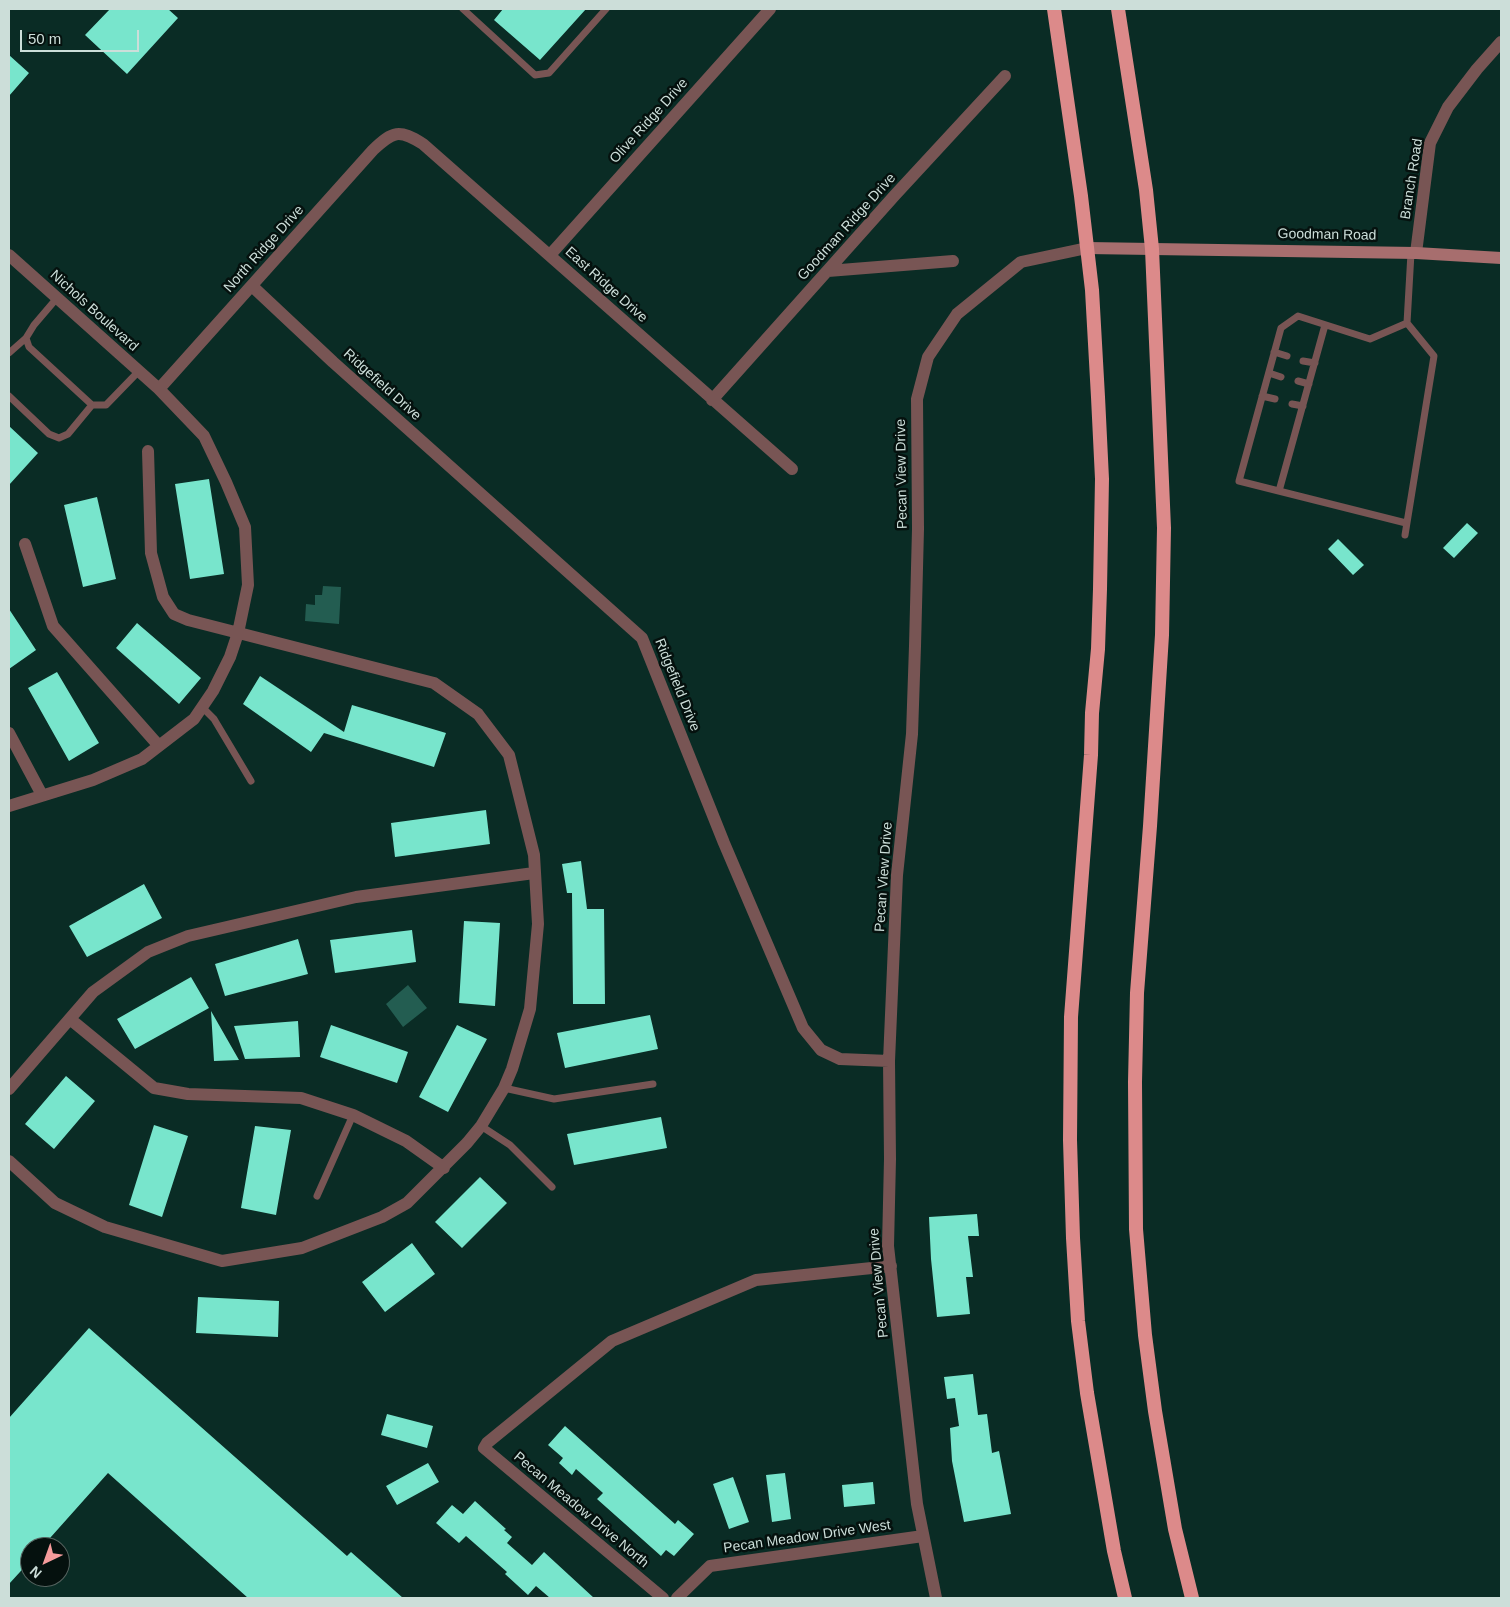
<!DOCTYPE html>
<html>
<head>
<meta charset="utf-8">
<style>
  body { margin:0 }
  #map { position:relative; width:1510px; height:1607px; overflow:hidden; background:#0a2c25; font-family:Helvetica,sans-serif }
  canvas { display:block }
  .frame { position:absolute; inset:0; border:10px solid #ccded9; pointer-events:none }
  .north { position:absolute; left:20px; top:1537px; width:50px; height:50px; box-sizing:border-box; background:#05110e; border:1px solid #55635f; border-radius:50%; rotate:222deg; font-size:14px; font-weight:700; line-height:20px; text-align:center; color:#ccded9 }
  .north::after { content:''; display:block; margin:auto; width:18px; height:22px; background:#f59b9b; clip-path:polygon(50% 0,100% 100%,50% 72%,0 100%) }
  .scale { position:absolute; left:20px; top:30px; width:119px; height:22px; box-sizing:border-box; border:2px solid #ccded9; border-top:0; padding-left:6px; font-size:15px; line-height:18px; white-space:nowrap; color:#ccded9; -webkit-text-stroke:4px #05110e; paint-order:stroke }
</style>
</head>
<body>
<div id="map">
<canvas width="1510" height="1607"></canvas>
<div class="frame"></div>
<div class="north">N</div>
<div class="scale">50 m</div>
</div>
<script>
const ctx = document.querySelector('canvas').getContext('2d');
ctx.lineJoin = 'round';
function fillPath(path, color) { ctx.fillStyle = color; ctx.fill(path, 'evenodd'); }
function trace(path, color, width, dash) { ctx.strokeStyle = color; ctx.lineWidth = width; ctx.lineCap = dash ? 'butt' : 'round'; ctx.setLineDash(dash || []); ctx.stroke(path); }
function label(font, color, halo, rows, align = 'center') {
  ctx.font = font + ' Helvetica,sans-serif'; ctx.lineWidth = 5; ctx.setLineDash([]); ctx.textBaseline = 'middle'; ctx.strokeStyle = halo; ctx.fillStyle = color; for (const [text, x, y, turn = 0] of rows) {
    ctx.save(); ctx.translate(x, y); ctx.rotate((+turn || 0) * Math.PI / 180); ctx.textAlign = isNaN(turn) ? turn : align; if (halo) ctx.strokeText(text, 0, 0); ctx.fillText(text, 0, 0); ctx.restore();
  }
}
const water = new Path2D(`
  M323,586L341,587L339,624L305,621L306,604L315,605V595H322Z
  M408,985L427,1008L403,1027L386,1004Z`);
const building = new Path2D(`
  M110,9H168L178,18L127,74L85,35Z
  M503,9H586L540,60L494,20Z
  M9,55L29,73L9,96Z
  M9,426L38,453L9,485Z
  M209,479L224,574L190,579L175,484Z
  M97,497L116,579L83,587L64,505Z
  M1467,523L1478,533L1454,558L1443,548Z
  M1338,539L1364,565L1353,575L1328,549Z
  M9,609L36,650L9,669Z
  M137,623L201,678L179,704L116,648Z
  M57,672L99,743L69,761L28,688Z
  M260,676L344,732L352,705L446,733L434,767L324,733L311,752L243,704Z
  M486,810L490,844L395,857L391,823Z
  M581,861L587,909H604L605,1004H573L572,893H567L562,864Z
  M144,884L162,918L87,957L69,926Z
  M464,921L500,923L495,1006L459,1003Z
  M412,930L416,962L335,973L330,940Z
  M298,939L308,974L225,996L215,964Z
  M191,977L209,1008L135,1049L117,1019Z
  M211,1011L239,1060L214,1061Z
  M650,1015L658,1049L565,1068L557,1033Z
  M298,1021L300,1057L245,1059L234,1026Z
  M331,1025L408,1052L397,1083L320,1057Z
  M457,1025L487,1039L448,1112L419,1097Z
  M66,1076L95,1101L54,1149L25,1124Z
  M661,1117L667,1148L574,1165L567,1134Z
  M154,1125L188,1136L162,1217L129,1205Z
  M255,1126L291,1130L276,1215L241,1208Z
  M480,1177L507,1203L462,1248L435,1222Z
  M977,1214L979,1236H968L973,1277H966L970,1314L937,1317L931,1259L929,1217Z
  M412,1243L435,1274L385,1312L362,1282Z
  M198,1297L279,1301L278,1337L196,1333Z
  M89,1328L347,1556L351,1552L403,1598H248L108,1473L42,1547H30V1561L9,1584V1418Z
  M973,1374L978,1415L987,1414L992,1453L999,1451L1011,1514L964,1522L952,1461L950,1428L959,1426L955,1398L947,1399L944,1377Z
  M387,1414L433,1426L427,1448L381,1435Z
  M565,1426L675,1524L678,1520L694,1534L674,1556L666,1550L661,1556L597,1499L603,1493L576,1469L572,1475L559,1463L563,1458L548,1445Z
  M428,1463L439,1482L397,1505L386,1486Z
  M785,1473L791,1519L772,1522L766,1475Z
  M733,1477L749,1522L729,1529L713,1484Z
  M873,1482L875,1504L844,1507L842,1485Z
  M475,1501L506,1529L504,1530L512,1537L507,1543L532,1565L544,1552L594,1598H550L536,1586L528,1595L505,1574L507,1572L466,1536L459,1543L436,1523L452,1505L463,1514Z`);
const service = new Path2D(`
  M463,9L535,75L549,73L606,9
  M57,298L34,325L26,338L29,347L92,405H106L139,371
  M1274,352L1287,356
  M9,353L26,338
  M1303,361L1315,363
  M1269,373L1281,377
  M1298,381L1309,384
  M9,396L49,434L59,438L68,434L92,405
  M1262,396L1275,399
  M1292,404L1303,406
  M1279,491L1325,325
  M1406,523L1239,481L1281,328L1298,316L1370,339L1407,323
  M1405,535L1434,356L1407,323L1411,253
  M202,707L214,719L251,781
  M504,1088L554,1099L653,1084
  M481,1126L510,1145L552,1187
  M317,1196L353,1115`);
const minor = new Path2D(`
  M1416,253L1430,143L1448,107L1477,69L1501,42
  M9,255L159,389L204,436L226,482L245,527L248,585L238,633L230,657L213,691L194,719L142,759L93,780L9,806
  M550,255L770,9
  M828,271L953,261
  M252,286L333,362L642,638L724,843L803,1028L821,1050L840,1059L889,1061
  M159,389L373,150C393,131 399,129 423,144L792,469
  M712,400L895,195L1005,76
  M25,544L53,626L159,746
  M9,733L42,795
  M70,1019L154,1088L188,1094L301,1098L353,1115L406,1141L444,1168
  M9,1089L93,992L148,952L188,936L356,897L534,873
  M9,1161L55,1203L105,1227L222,1261L302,1248L382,1217L407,1203L467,1143L481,1126L504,1088L512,1069L530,1009L538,924L534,855L509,755L478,714L434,683L188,620L174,614L163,597L151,553L148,451
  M663,1598L484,1448L487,1443L612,1341L756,1280L891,1266
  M677,1598L710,1566L923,1536
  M936,1598L917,1504L888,1246L890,1159L889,1061L897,875L912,734L915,646L918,529L917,399L928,357L957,314L1021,262L1087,248`);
const secondary = new Path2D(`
  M1087,248L1416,253L1501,258`);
const trunk = new Path2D(`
  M1054,9L1081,196L1092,290L1098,397L1102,479L1100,589L1098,649L1092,713L1091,755L1071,1017L1070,1140L1073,1238L1078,1321L1087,1393L1114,1551L1125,1598
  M1118,9L1146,190L1152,249L1164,528L1162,635L1150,826L1137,993L1135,1082L1136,1229L1145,1335L1155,1411L1175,1529L1192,1598`);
const streetNames = [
  ["Olive Ridge Drive",649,121,-48],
  ["Branch Road",1412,179,-81],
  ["Goodman Ridge Drive",847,227,-48],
  ["Goodman Road",1327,235,1],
  ["North Ridge Drive",264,249,-48],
  ["East Ridge Drive",606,285,42],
  ["Nichols Boulevard",94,311,42],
  ["Ridgefield Drive",382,385,42],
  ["Pecan View Drive",902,474,-91],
  ["Ridgefield Drive",677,685,68],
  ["Pecan View Drive",884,877,-86],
  ["Pecan View Drive",879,1283,-95],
  ["Pecan Meadow Drive North",581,1510,40],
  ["Pecan Meadow Drive West",807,1537,-8]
];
fillPath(water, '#235d51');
fillPath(building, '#78e5cc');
trace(service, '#785554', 7);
trace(minor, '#785554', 12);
trace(secondary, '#a76e6e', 12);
trace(trunk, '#dc8a8a', 14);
label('14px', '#ccded9', '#05110e', streetNames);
</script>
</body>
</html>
